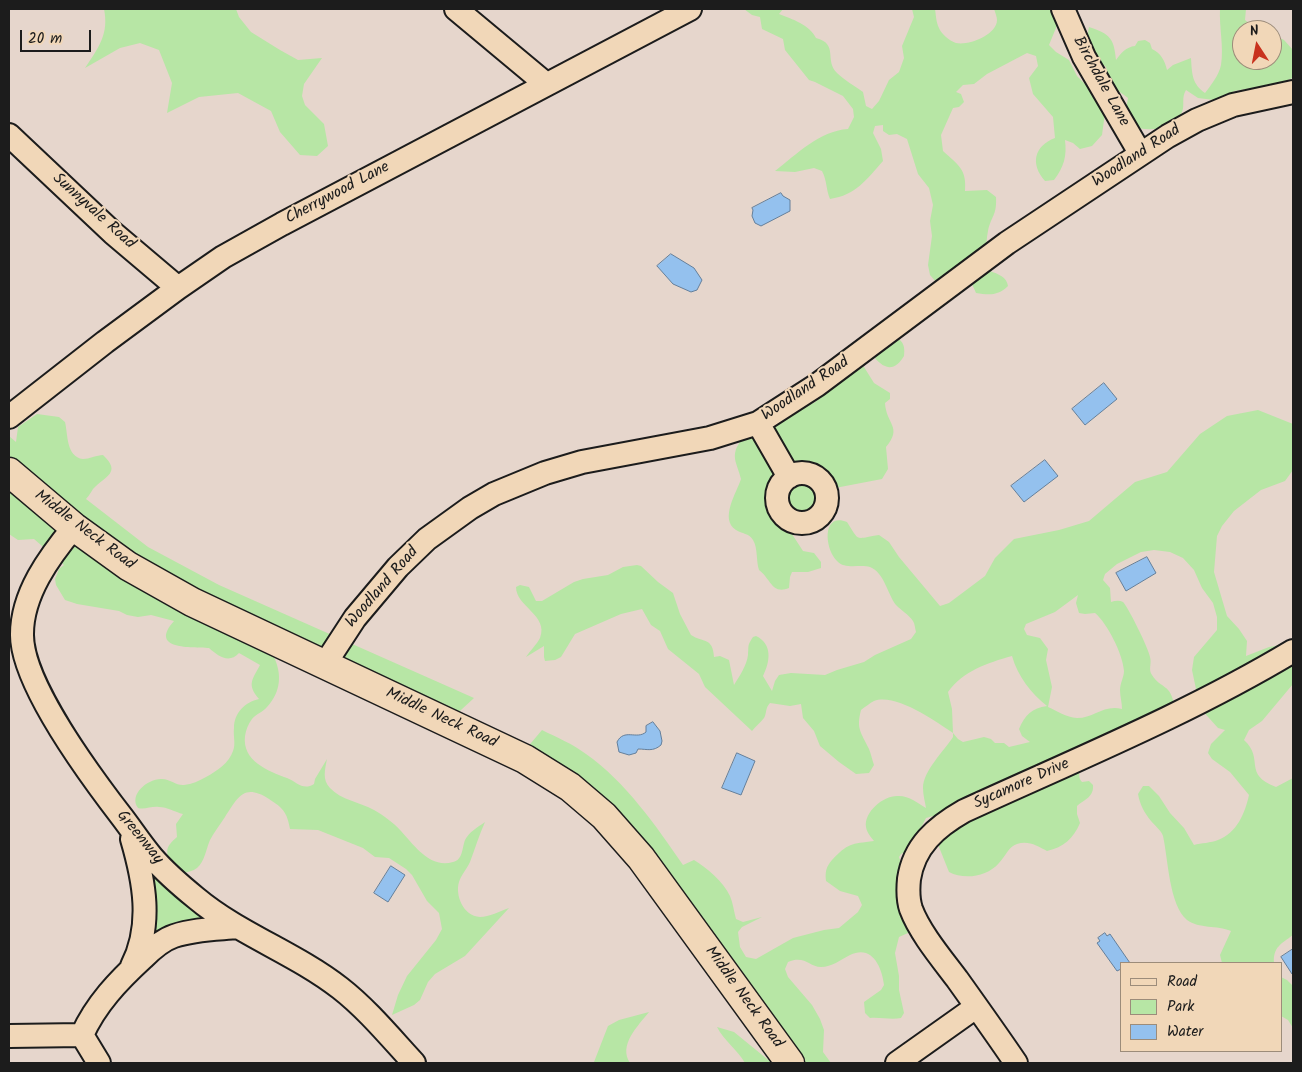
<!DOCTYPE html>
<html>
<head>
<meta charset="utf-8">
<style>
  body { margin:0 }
  #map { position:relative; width:1302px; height:1072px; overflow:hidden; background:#e6d6cc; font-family:Kalam,sans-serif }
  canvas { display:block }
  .frame { position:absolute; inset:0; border:10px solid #1c1c1c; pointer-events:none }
  .legend { position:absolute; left:1120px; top:962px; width:162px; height:90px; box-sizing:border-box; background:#f1d7b8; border:1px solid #9c8c7a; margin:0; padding:6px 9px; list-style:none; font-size:15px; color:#1c1c1c }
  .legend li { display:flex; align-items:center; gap:10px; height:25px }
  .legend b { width:25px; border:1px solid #9c8c7a }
  .north { position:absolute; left:1232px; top:20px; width:50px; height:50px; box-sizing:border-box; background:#f1d7b8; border:1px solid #9c8c7a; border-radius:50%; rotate:349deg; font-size:14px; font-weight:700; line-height:20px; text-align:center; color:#1c1c1c }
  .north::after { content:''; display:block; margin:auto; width:18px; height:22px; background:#c8321e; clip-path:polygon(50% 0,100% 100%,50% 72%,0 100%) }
  .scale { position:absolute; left:20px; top:30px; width:71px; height:22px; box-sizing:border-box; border:2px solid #1c1c1c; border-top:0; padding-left:6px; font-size:15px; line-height:18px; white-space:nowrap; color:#1c1c1c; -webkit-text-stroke:4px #f1d7b8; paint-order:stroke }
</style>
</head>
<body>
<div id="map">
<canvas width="1302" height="1072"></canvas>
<div class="frame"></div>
<ul class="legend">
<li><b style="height:6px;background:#f1d7b8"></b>Road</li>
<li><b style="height:14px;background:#b7e6a5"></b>Park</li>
<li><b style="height:14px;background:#94c1ee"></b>Water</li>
</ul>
<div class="north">N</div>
<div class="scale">20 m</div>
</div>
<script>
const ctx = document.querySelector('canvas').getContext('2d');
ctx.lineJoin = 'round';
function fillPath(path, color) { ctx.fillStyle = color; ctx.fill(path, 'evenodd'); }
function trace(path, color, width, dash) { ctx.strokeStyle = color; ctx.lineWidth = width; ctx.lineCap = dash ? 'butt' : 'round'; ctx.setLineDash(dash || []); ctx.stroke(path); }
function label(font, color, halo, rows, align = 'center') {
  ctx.font = font + ' Kalam,sans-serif'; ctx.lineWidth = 4; ctx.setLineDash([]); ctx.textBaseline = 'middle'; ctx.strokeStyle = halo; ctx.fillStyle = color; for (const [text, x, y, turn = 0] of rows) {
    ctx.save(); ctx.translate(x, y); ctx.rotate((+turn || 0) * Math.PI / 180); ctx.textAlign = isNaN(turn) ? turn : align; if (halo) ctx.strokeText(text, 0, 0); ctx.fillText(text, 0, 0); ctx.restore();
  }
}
const green = new Path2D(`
  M104,9H236L239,17L251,32L280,50L298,60L322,58L304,84L302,96L305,105L324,124L328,146L317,156L300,155L280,132L271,111L238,93L199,97L167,113L172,83L159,50L140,43L120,48L85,68C99,47 109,34 104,9Z
  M744,9H783L779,14C792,19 810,25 816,38C839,44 824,60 837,73C844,80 855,86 863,92L866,106L872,109L879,101L889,80L899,72L904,58L902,46L914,17L912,9H935C936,15 936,22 939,28C941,34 950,41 956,43C968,46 997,35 997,20C997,17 995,12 994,9H1069L1058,23L1049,45L1056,52L1069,60L1077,76L1098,97L1105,113L1102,135L1092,146L1080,149L1073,143L1065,140C1067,156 1064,167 1054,180L1045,181C1030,164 1034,146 1055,138L1053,117L1033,94L1029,78L1038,66L1036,56L1027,53L987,74L974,84L963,85L956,92L961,94L964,102L959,107L953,108L941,135L943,151C958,165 967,169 965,191L987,190L996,197C997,216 991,216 988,231C985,245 987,258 990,271C998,274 1007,277 1008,286C998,296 989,295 976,293L972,284L957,287L937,283L930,275L928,265L932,236L930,221L933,205L929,188L918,174L907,139L897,134L889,135L883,131V125L875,126L873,133L881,149L883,161C866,180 856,195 830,199C826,190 827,180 822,171L814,168L795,172L775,171C797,154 819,131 848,129L854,117L853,109L843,96L815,82L809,80L785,50L783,39L762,29L760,17L752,15Z
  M1220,9H1246L1245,20L1250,24L1262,30H1242V60H1272V34L1284,40L1293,50L1292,78L1282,83L1234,91L1227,97L1214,100L1198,98L1186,90C1181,98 1185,105 1182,112C1174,129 1148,133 1133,126L1126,109L1128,98C1114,87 1108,86 1106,67C1094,58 1085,42 1089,27C1110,34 1114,38 1116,60C1121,53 1126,47 1135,46L1138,41L1145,40L1150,43L1152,49C1161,53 1165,61 1167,70L1173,65L1191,58C1192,74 1192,84 1205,93C1211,85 1219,75 1221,65C1224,47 1219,27 1220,9Z
  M896,337C904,342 905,347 904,356C896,370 886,371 875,358L868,357L859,363L864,367L874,383L890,393V399L885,403C886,424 903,427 886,447L888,469L882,479L835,488L827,485C822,470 800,468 787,463L775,470L774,501L777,511L803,551L814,553L821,562V568L808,572H792L790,577L789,588C772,595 771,579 759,570C756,561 758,548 753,540C749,533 742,534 736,530C719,519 737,492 741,479C737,462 729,456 742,439L801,404C822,409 825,385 831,369Z
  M1258,410L1293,424V470L1285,481L1261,490L1234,511L1222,526L1217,536L1214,572L1227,616L1239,629L1247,641L1246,656L1269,647L1293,643V684L1262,721L1249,730L1244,740C1265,759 1242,774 1276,787L1293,778V935C1281,944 1273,947 1274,963H1222L1220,955L1231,931C1217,925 1199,929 1187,920C1169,905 1168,858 1163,836C1161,830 1155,826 1151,821C1144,812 1140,805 1138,794L1143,786H1149L1159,796L1170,813L1184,828L1194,845C1201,843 1211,843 1218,840C1237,833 1245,813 1249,795L1230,772L1212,759L1208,753L1211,744L1225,730L1218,728L1200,708L1192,670L1194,657L1217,630V617L1213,603L1202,588L1194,570L1183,558L1170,552L1154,550L1141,552L1117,564L1105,574L1103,580L1110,588L1111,602C1115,601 1119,600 1123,602C1127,605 1149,649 1150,657C1152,663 1148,670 1152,675C1161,689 1171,684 1174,705L1133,726L1129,723L1124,733L1081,764C1080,770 1077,777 1082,782L1089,781L1093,785C1094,797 1085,799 1077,806V814L1080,823C1073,839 1064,847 1047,851C1038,846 1028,840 1017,844C1009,846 1005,857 999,863C987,877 964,880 949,872L939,847L938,817L933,816L926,818L910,849L901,854L899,857L904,872L912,928L908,933L899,937L895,953L899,976V990L904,1013L901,1018C891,1020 880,1017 870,1018L865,1013L864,1002L881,990L884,985C882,967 872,944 850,955C840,960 832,967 821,967C809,967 805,955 788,962L785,969L788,977L812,1005L820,1019L824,1030L823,1052L831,1063H790L641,858L520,756L542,730C556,737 573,744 586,754C625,781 657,827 683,865L694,860C707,868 723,881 730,896C733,903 734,912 736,919L743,922L762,917L742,927L738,932L740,947L746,957L756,959L793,938L824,930L839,928L858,912L862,905L858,896L840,891L826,881C825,872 826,867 832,860C848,843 851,844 874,841C871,837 867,833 866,827C864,812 883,796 897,796C908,795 918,803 926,808C925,802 923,795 923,788C923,771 944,751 953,737V733C935,721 896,693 874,701C870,703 865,707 861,710C856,729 861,732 869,749C871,754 872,759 874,765L869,773L856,774L839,762L820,746L814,731L803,718L801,704L790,706L770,703C765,708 767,713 764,718C760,723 756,726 752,731L705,687L699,674L668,649L660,631L651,625L642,609L621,614L575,634L561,657L555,660L545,661L544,657V646L526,657C530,651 537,644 540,638C549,615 516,607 516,587L520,585L529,587L536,601H542L574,582L583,579L608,575L623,567L637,565L641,566L658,582L673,593L680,614L691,635C703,643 713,637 714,657L720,656L729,660L734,685C739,677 747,665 748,655C749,645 747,646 753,637L756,636C773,644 770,662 763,676L772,691L775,681L779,675L791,673L825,675L837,670L864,662L875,655L911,639L916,632C915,629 915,624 913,621C909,615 901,610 896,605C888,595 884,572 870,567C860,564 845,570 837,561C825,550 821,512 847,522C860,542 854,539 879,535L889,542L899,557L940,606L949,603L985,576L995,558L1014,539L1059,530L1089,521L1135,482L1167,472L1200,434L1227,416ZM1078,595L1076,603L1079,613L1085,614L1095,613C1107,623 1123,654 1124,671C1124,677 1120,683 1120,690C1120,696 1122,703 1122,709C1104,704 1094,718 1077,718C1066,717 1057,711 1048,707L1052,687L1046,660L1048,649L1040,638L1027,635L1024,629L1026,624L1055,612ZM1012,656C1018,677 1031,693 1047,706C1032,708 1025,715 1019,729L1022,736L1030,742L1009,747L1004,743H995L991,739L984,737L963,742L958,739L953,733L952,709L948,692C963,671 987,663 1012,656Z
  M37,414L59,417L65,422C68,434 66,457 83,459C89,459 97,455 103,455C122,473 105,476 93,489C91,492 89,496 86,499L148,547L219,585L474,698L448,722L282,644L274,657C282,674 281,692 267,707C263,712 256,714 252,719C248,724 246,730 245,736C242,761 268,771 287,778C297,782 303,791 314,784L315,779L327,759C325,769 322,780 330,788C341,800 360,802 374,810C383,815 394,823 401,831C414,845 430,869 453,862C463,860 462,848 465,840C469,832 478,827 485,822C479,835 475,849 470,862C467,869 461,875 459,882C455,895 463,916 480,917C489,917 500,911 509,908L465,956L435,974L428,982L420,1000L414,1005L392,1015L398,995L407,976L436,940L442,929L439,913L427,901L412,875L406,869L389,858L375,857L363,848L318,830L290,829C287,812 283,808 269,799C244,783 238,797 225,817C220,825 214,832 210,840C206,849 205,861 197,868C193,871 188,872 183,873L169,863C166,848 166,847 177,837L176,824L183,814C175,812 167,807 159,807C151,806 145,810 138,808C128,794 149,778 162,779C170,779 177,786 184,785C192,784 199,781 206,777C217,771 229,763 233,751C236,744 233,736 234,728C234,713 245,702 259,699C246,684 253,679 260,665L239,653C229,664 218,656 209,648C192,647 148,650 174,621L151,615L138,617L127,615L119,611L77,604L65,600L56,585L55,579L59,569L64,565L34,539L18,540L9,534V436L16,442L18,427Z
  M777 498a25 25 0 1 1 50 0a25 25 0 1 1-50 0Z
  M151,856L238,927L192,931L129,971Z
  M1281,977L1287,980L1293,986V1028L1288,1020L1281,1016Z
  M649,1012C638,1026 618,1045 630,1063H591L594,1062L608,1026L619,1020Z
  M717,1027L734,1032L772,1063H745C737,1049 724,1041 717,1027Z`);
const water = new Path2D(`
  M781,193L783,196L790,200V211L761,226L755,223L752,216L753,210L752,208Z
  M671,254L694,268L702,280L697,290L691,292L673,284L657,266Z
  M1104,383L1117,399L1085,425L1072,409Z
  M1045,460L1058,476L1024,502L1011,486Z
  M1147,557L1156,573L1126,591L1116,573Z
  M653,722L660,731L662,741L661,745C653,752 647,749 638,749L636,753L629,755L619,752L617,742C624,728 637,740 646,732V726Z
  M737,753L755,761L741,795L722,788Z
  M391,866L405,875L388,902L374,893Z
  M1105,933L1107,936L1110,934L1130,963H1121V969L1117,971L1097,943L1100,941L1098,938Z
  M1293,949V973L1292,974L1281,957Z`);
const minor = new Path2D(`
  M456,9L546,84
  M1063,9L1084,57L1140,153
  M9,135L113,233L178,288
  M9,417L105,342L178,288L223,257L282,224L690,9
  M758,423L789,477
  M777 498a25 25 0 1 1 50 0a25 25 0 1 1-50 0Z
  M74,527C49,557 22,594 22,634C21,683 92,778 122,817C132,830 141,844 152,857C165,872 180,885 196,898C239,934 295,953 340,988C367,1009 390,1037 414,1063
  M325,664L355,618L398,567L427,539L470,508L494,494L545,473L582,462L710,438L758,423L817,385L1007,243L1168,136L1197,120L1233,105L1293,92
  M132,966C153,925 144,880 132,839
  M82,1035C96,1004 118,981 143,958C152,949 162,940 174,936C194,929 217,929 238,927
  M82,1035L99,1063
  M9,1036L82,1035
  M897,1063L976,1007
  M1016,1063C997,1035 977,1007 957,979C942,959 920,933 911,909C908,900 908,889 909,879C914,846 936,827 964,811C1075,760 1188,714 1293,651`);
const secondary = new Path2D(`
  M9,472L74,527L128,566L192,602L525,759L570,787L604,816L641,858L790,1063`);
const streetNames = [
  ["Birchdale Lane",1100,82,61],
  ["Woodland Road",1137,157,-33],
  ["Cherrywood Lane",338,194,-28],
  ["Sunnyvale Road",93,212,42],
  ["Woodland Road",806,390,-34],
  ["Middle Neck Road",84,531,37],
  ["Woodland Road",383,588,-49],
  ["Middle Neck Road",441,719,25],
  ["Sycamore Drive",1022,785,-24],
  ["Greenway",139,838,51],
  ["Middle Neck Road",743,998,54]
];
fillPath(green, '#b7e6a5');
fillPath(water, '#94c1ee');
trace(water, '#647f9a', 1);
trace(minor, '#1c1c1c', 26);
trace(secondary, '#1c1c1c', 31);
trace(minor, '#f1d7b8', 22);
trace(secondary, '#f1d7b8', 28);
label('16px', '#1c1c1c', '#f1d7b8', streetNames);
</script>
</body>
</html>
